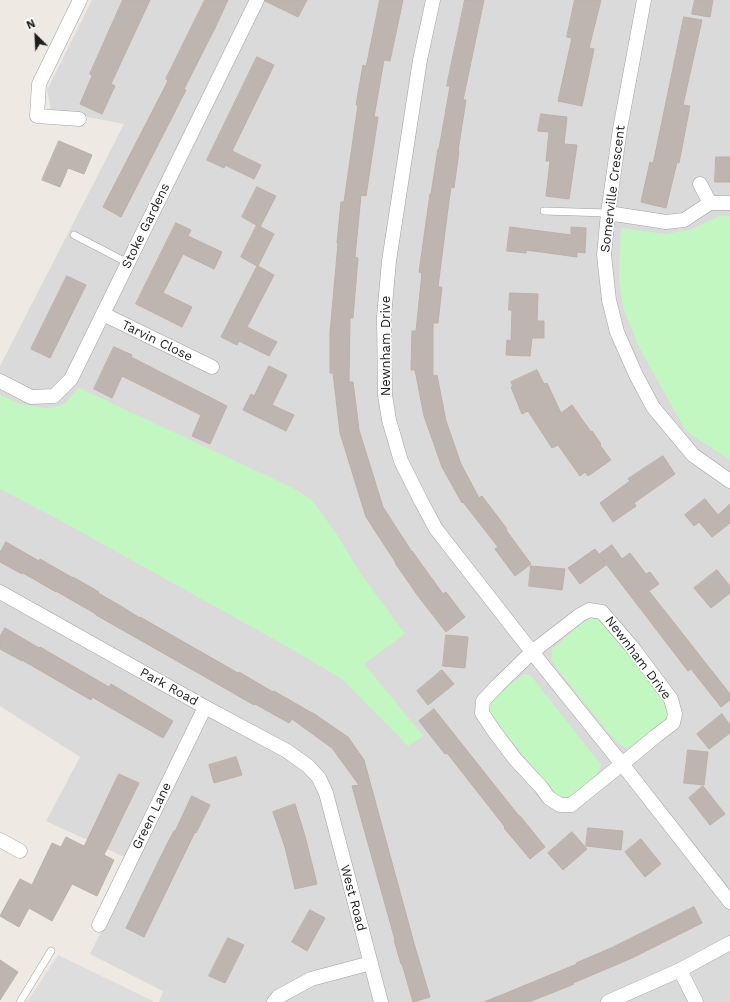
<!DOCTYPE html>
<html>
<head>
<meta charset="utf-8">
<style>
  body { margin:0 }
  #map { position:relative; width:730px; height:1002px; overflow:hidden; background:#eee9e3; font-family:"Work Sans",sans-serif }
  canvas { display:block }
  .north { position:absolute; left:16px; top:16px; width:40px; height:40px; -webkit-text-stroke:3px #fff; paint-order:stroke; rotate:336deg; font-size:11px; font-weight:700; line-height:16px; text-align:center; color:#1d1d1d }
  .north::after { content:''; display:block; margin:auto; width:14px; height:18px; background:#1d1d1d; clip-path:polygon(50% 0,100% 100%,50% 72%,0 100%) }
</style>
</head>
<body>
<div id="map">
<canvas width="730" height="1002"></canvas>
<div class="north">N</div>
</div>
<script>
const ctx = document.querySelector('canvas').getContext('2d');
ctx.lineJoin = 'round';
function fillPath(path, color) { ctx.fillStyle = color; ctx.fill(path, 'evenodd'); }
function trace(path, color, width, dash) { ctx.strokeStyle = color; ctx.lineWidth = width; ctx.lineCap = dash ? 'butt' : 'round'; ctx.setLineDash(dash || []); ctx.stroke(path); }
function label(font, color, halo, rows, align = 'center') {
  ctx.font = font + ' "Work Sans",sans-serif'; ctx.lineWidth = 3.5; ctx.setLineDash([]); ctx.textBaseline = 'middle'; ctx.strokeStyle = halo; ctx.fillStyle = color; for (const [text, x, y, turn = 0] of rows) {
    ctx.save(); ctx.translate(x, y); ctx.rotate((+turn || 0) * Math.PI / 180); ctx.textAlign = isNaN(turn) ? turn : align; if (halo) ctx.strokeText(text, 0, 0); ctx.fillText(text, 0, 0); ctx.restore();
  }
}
const residential = new Path2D(`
  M92,0H730V1002H159L163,991L90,954L135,862L46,821L80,757L0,706V366L124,124L51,110L47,90Z`);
const park = new Path2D(`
  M720,216H730V460L686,431L640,349L623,308L619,279L621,228L665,234L690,230Z
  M79,388L293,488L312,500L337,535L361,574L405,634L364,664L423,736L408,746L342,679L281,643L56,518L0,489V395L20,404L44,408L54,407L64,404Z
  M594,617L601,620L607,626L666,703L669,716L666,721L636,744L628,748L617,743L559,671L551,659L552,649L582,623Z
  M525,674L531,676L601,765L600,769L596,775L575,795L568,798H561L554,793L490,714C490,711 489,707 490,704C494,691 514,681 525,674Z`);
const parking = new Path2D(`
  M58,955L153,1001V1002H27Z`);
const building = new Path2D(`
  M123,0H150L111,84L115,86L102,114L80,104L92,76L90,74Z
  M205,0H228L215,28L184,89L186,90L121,217L103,207L168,81L166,79Z
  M265,0H307L298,17L265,1Z
  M380,0H403L390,61L384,60L374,117H378L366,196L361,195L355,257L358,258L353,318H350L349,382H353L359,430L383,507L412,552V551L443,594L446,592L465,617L446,632L418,596L395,563H396L366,517L340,433L333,373H330V333L338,243H337L341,202H344L358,105H356L363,65L366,66Z
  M465,0H484L463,100H466L458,151H459L454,188L451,187L447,216L438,287H442L438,323H433V376L437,375L446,421L461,464L479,498L482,496L507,529L506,530L531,564L515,576L495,549L498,547L463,502L462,503L442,467L424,416L415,370H411L412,331H416L422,273L419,272L430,194H431L438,149H439L450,86H447Z
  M575,0H601L589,48L594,49L582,106L558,101L572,38L567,37Z
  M695,0H713L710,17L692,14Z
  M684,17L702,20L683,105L690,106L679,163L677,162L666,208L641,202L650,162L653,163Z
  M257,57L274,65L232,151L261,165L254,179L225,165L224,168L207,160Z
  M541,114L567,117L564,144L577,145L569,199L546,196L550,161H546L549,132L538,131Z
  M59,141L92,155L84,174L68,168L60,187L42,180Z
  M716,157H730V182H715Z
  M257,187L276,196L260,227L242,217Z
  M176,223L191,230L188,236L222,252L214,269L183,254L163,293L192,307L182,327L136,304Z
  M257,225L274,234L258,266L274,275L247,327L277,342L269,356L239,341L237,345L221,337L257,266L241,257Z
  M510,227L571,235V227L586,228L585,253L577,252V257L526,250V253L507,251Z
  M67,276L86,285L50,358L31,349Z
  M510,293L538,294L537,321H544V338H532L530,356L506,355L507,340L511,341L512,310H509Z
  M114,347L132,355L131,357L227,406L210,444L192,436L201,415L122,376L112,398L94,389Z
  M269,366L287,375L272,405L294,415L286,431L243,410L251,394L254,396Z
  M537,370L544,384L547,383L561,413L572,405L591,432L592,431L601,444L600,445L611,460L588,476L585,472L580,476L558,445L552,448L528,411L522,414L511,387L513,386L511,382Z
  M663,456L675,474L634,503L636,506L613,522L600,503L630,481L628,479Z
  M705,499L718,515L730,504V523L712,537L699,522L694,526L685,515Z
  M6,542L39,561L40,559L73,578V577L99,592L98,593L119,605L140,618V617L238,673L239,672L273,692L274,691L312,713H313L348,737L364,760L415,947L430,997L413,1002L402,964H401L394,940H395L352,786L359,785L332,748L292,719L289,723L255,704L254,705L221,686L96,615V614L56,591V592L23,573L22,574L0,562V553Z
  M612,545L622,559L630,553L646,574L650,572L659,584L649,591L730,694V700L721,707L691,669L688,671L600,556L606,565L580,584L568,568L595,549L599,554Z
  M531,566L565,569L562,590L529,586Z
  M717,570L730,586V593L711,608L694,588Z
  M5,628L39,648L40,647L109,687L111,684L173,721L163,738L92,697L91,700L22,660V661L0,649V637Z
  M446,635L468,637L465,668L443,666Z
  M442,670L454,684L428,705L417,691Z
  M434,709L519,816H520L545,847L530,859L504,828L505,827L447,753L445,754L419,721Z
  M722,714L730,725V733L709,749L697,734Z
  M688,750L708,752L704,785L684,783Z
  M236,757L242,775L214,783L209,765Z
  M119,774L139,783L104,855L114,860L97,896L72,884L52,921L29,908L19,927L0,916L20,879L32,885L52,843L61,847L66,837L84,846Z
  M703,786L725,814L710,825L689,798Z
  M192,796L210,805L196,833L195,832L144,937L126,928L167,844L174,831H175Z
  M295,804L305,836L317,884L295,889L285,847L273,812Z
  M588,828L623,831L621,850L586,846Z
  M572,832L587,849L563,870L548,853Z
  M641,839L661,864L645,877L625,852Z
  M694,907L702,923L630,959L573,983L574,984L529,1002H484L577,964L576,963L611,948Z
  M310,910L325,918L307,951L292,942Z
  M228,938L244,945L225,983L209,976Z
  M0,960L18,972L0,1000Z`);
const service = new Path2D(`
  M544,211L608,213
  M74,235L128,263
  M20,1002L51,951`);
const minor = new Path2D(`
  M433,0L420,60L389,261L384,317L385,395L389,420L401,461L421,501L436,529L532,652L497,686L483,701L482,713L494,731L515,759L541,787L549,798L560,805H571L622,764L730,902
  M644,0L620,129L608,213L604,255L609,300L617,332L636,375L653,407L693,455L730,481
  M79,119L37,116L39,84L80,0
  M700,184L710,203
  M608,213L666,222L684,220L710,203H730
  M103,314L212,367
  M0,381L31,397L54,396L71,379L257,0
  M0,592L205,707L287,751L308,766L319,778L326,793L381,1002
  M589,610L602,612L632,647L671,699L675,714L673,723L656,736L622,764L532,652L580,615Z
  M0,840L20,851
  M99,925L205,707
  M680,970L696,1002
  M274,1002L278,997L311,979L371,963
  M608,1002L680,970L730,943`);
const streetNames = [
  ["Somerville Crescent",613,189,-83],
  ["Stoke Gardens",146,226,-64],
  ["Tarvin Close",157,341,26],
  ["Newnham Drive",386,346,-90],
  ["Newnham Drive",638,658,53],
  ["Park Road",169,687,29],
  ["Green Lane",152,816,-64],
  ["West Road",353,898,75]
];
fillPath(residential, '#dbdada');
fillPath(park, '#c3f7c1');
fillPath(parking, '#ddd');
fillPath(building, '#beb5b0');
trace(building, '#bfafa6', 1);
trace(service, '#a1a1a1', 8);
trace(minor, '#a1a1a1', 15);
trace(service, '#fff', 7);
trace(minor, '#fff', 14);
label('13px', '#1d1d1d', '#fff', streetNames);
</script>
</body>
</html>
